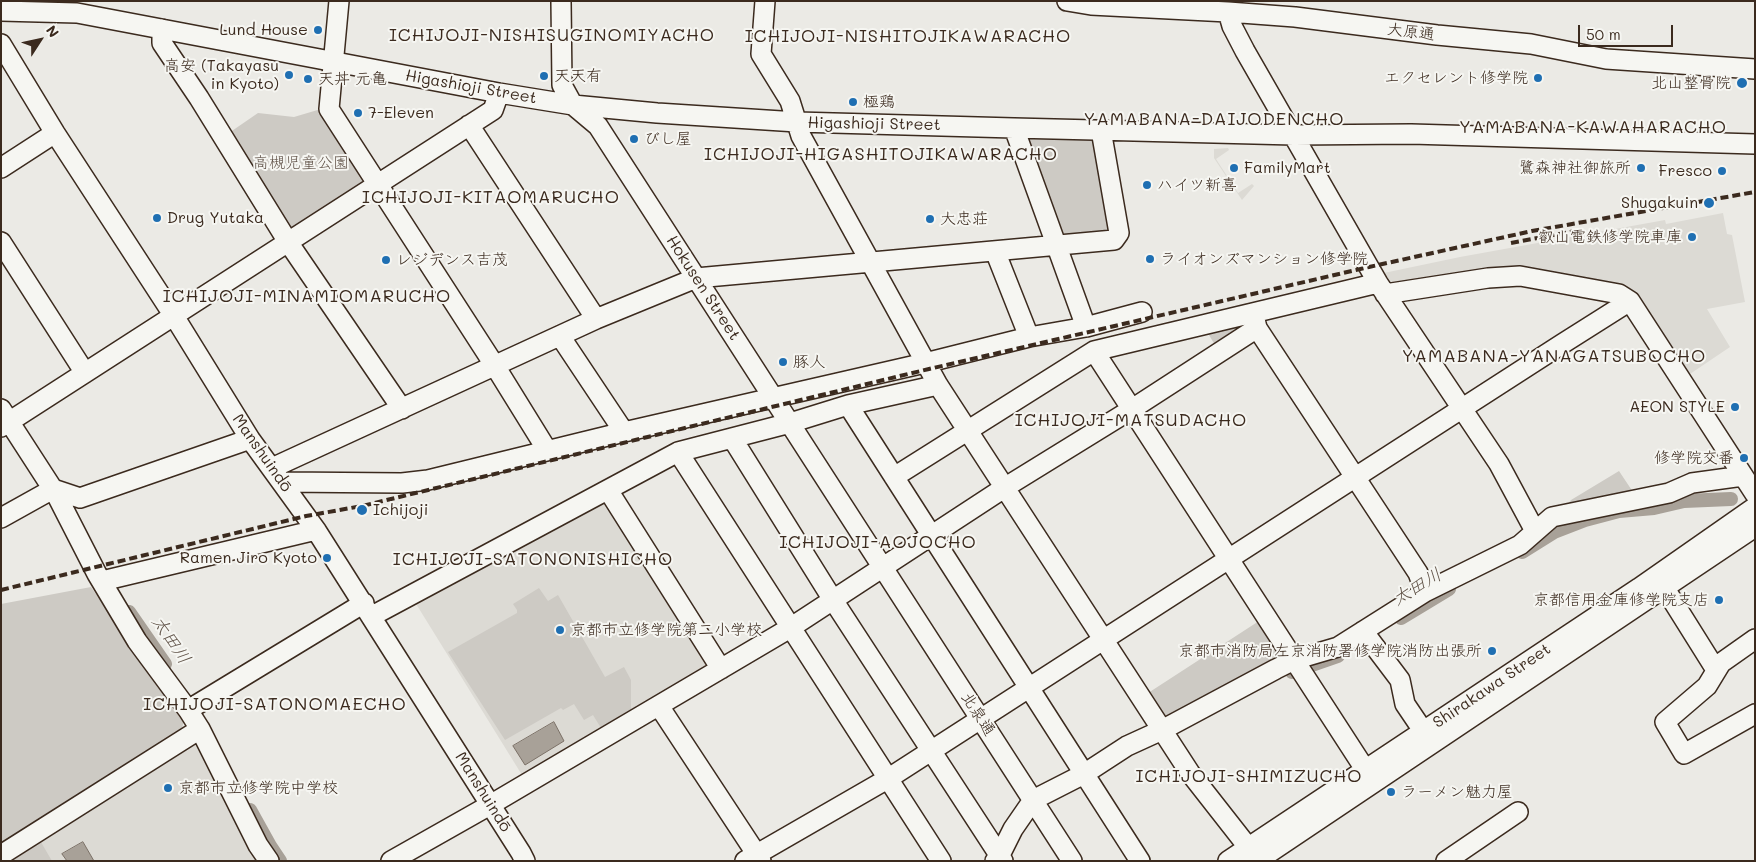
<!DOCTYPE html>
<html>
<head>
<meta charset="utf-8">
<style>
  body { margin:0 }
  #map { position:relative; width:1756px; height:862px; overflow:hidden; background:#ebeae5; font-family:Mali,sans-serif }
  canvas { display:block }
  .frame { position:absolute; inset:0; border:2px solid #3b2a1e; pointer-events:none }
  .north { position:absolute; left:15px; top:15px; width:50px; height:50px; -webkit-text-stroke:4px #f6f6f2; paint-order:stroke; rotate:55deg; font-size:14px; font-weight:700; line-height:20px; text-align:center; color:#3b2a1e }
  .north::after { content:''; display:block; margin:auto; width:18px; height:22px; background:#3b2a1e; clip-path:polygon(50% 0,100% 100%,50% 72%,0 100%) }
  .scale { position:absolute; left:1578px; top:25px; width:95px; height:22px; box-sizing:border-box; border:2px solid #3b2a1e; border-top:0; padding-left:6px; font-size:15px; line-height:18px; white-space:nowrap; color:#3b2a1e; -webkit-text-stroke:4px #f6f6f2; paint-order:stroke }
</style>
</head>
<body>
<div id="map">
<canvas width="1756" height="862"></canvas>
<div class="frame"></div>
<div class="north">N</div>
<div class="scale">50 m</div>
</div>
<script>
const ctx = document.querySelector('canvas').getContext('2d');
ctx.lineJoin = 'round';
function fillPath(path, color) { ctx.fillStyle = color; ctx.fill(path, 'evenodd'); }
function trace(path, color, width, dash) { ctx.strokeStyle = color; ctx.lineWidth = width; ctx.lineCap = dash ? 'butt' : 'round'; ctx.setLineDash(dash || []); ctx.stroke(path); }
function label(font, color, halo, rows, align = 'center') {
  ctx.font = font + ' Mali,"Klee One",sans-serif'; ctx.lineWidth = 4; ctx.setLineDash([]); ctx.textBaseline = 'middle'; ctx.strokeStyle = halo; ctx.fillStyle = color; for (const [text, x, y, turn = 0] of rows) {
    ctx.save(); ctx.translate(x, y); ctx.rotate((+turn || 0) * Math.PI / 180); ctx.textAlign = isNaN(turn) ? turn : align; if (halo) ctx.strokeText(text, 0, 0); ctx.fillText(text, 0, 0); ctx.restore();
  }
}
const built = new Path2D(`
  M1228,148L1229,150L1216,159L1238,193L1252,184L1254,186L1242,200L1214,158V149Z
  M1723,213L1727,234L1732,235L1745,302L1707,309L1730,347L1687,376L1632,296L1511,271L1391,286L1379,274L1460,257L1665,220L1666,224Z
  M600,502L608,507L707,661L706,668L522,775L413,599Z
  M196,740L264,861H1Z`);
const green = new Path2D(`
  M321,109L368,182L295,229L285,227L226,135L258,113L294,117Z
  M1027,135L1094,136L1114,226L1109,233L1064,238L1055,231L1023,140Z
  M1237,323L1240,328L1215,345L1206,330Z
  M1619,471L1633,492L1566,506L1571,500Z
  M91,587L184,720L181,733L1,846V604Z
  M539,588L548,601L558,595L605,677L624,667L631,680V709L601,728L593,715L584,720L574,704L563,710L561,708L505,740L448,652L517,613V610L513,604Z
  M1259,621L1285,661L1164,724L1145,695Z
  M38,837L52,861H1Z`);
const water = new Path2D(`
  M554,722L564,741L525,765L513,746Z
  M83,842L94,861H67L62,854Z`);
const canal = new Path2D(`
  M1522,552L1554,532L1585,520L1619,511L1654,508L1684,501L1731,499
  M129,612L165,664
  M1401,618L1449,589
  M1292,672L1338,656
  M250,810L270,846L280,861`);
const minor = new Path2D(`
  M339,1L329,109L495,366L547,450
  M561,1L562,85L573,105L598,126L1072,861
  M765,1L761,54L790,101L801,136L938,385L1190,773L1259,861
  M1067,1L1091,5L1228,12L1295,17L1437,35L1531,44L1606,59L1755,69
  M1,11L77,13L499,93L573,105L657,113L797,122L1014,128L1294,135L1411,134L1755,144
  M1228,12L1232,26L1245,51L1378,283L1499,464L1535,531
  M162,29V43L199,98L288,242L402,409
  M1,44L55,133L174,316L250,439L316,530L521,853L525,861
  M469,125L596,319
  M1014,128L1086,327
  M1,168L55,133
  M1,242L85,373
  M995,251L1029,337
  M1385,294L1488,278L1520,276L1619,294L1630,301L1755,494
  M1254,315L1257,328L1418,573L1425,592
  M560,336L624,432
  M1094,351L1372,780
  M848,405L1140,861
  M1,409L56,494L97,574L137,641L188,710
  M1,427L493,110L499,93
  M732,438L833,600L1003,861
  M678,452L941,861
  M272,468L596,319L696,278L1114,240L1119,233L1101,130
  M894,477L1094,351L1378,283
  M282,482L402,483L428,480L624,432L925,363L1029,337L1086,327L1142,312
  M608,490L721,669
  M1,518L53,489L80,498L250,439
  M102,581L316,530
  M1664,587L1716,670
  M372,616L678,452L790,423L848,405L938,385
  M1363,631L1400,680L1405,704L1430,741
  M1755,639L1721,663L1707,686L1665,722L1684,754L1755,714
  M659,706L761,861
  M1,855L200,729
  M269,861L258,845L200,729L188,710L364,603
  M391,861L490,805L790,628L1004,488L1132,409L1257,328
  M745,861L889,778L1562,344L1630,301
  M995,861L1000,855L1013,829L1033,800L1084,774L1127,746L1162,730L1276,669L1294,660L1338,647L1425,592L1520,545L1552,517L1669,493L1692,483L1743,476
  M1228,861L1639,588L1755,507
  M1257,861L1755,527
  M1446,861L1518,812`);
const rail = new Path2D(`
  M1511,243L1575,231
  M1,590L306,516L362,506L929,369L1369,267L1532,231L1755,192`);
const markers = [
  [318,30,5,"#1f6fb2"],
  [289,75,5,"#1f6fb2"],
  [544,76,5,"#1f6fb2"],
  [1538,78,5,"#1f6fb2"],
  [308,79,5,"#1f6fb2"],
  [1742,83,6,"#1f6fb2"],
  [853,102,5,"#1f6fb2"],
  [358,113,5,"#1f6fb2"],
  [634,139,5,"#1f6fb2"],
  [1234,168,5,"#1f6fb2"],
  [1641,168,5,"#1f6fb2"],
  [1722,171,5,"#1f6fb2"],
  [1147,185,5,"#1f6fb2"],
  [1709,203,6,"#1f6fb2"],
  [157,218,5,"#1f6fb2"],
  [930,219,5,"#1f6fb2"],
  [1692,237,5,"#1f6fb2"],
  [1150,259,5,"#1f6fb2"],
  [386,260,5,"#1f6fb2"],
  [783,362,5,"#1f6fb2"],
  [1735,407,5,"#1f6fb2"],
  [1744,458,5,"#1f6fb2"],
  [362,510,6,"#1f6fb2"],
  [327,558,5,"#1f6fb2"],
  [1719,600,5,"#1f6fb2"],
  [560,630,5,"#1f6fb2"],
  [1492,651,5,"#1f6fb2"],
  [168,788,5,"#1f6fb2"],
  [1391,792,5,"#1f6fb2"]
];
const poiNames = [
  ["Lund House",308,30,"right"],
  ["高安 (Takayasu",279,66,"right"],
  ["in Kyoto)",279,84,"right"],
  ["天天有",554,76],
  ["エクセレント修学院",1528,78,"right"],
  ["天丼 元亀",318,79],
  ["北山整骨院",1731,83,"right"],
  ["極鶏",863,102],
  ["7-Eleven",368,113],
  ["びし屋",644,139],
  ["FamilyMart",1244,168],
  ["鷺森神社御旅所",1631,168,"right"],
  ["Fresco",1712,171,"right"],
  ["ハイツ新喜",1157,185],
  ["Shugakuin",1698,203,"right"],
  ["Drug Yutaka",167,218],
  ["大忠荘",940,219],
  ["叡山電鉄修学院車庫",1682,237,"right"],
  ["ライオンズマンション修学院",1160,259],
  ["レジデンス吉茂",396,260],
  ["豚人",793,362],
  ["AEON STYLE",1725,407,"right"],
  ["修学院交番",1734,458,"right"],
  ["Ichijoji",373,510],
  ["Ramen Jiro Kyoto",317,558,"right"],
  ["京都信用金庫修学院支店",1709,600,"right"],
  ["京都市立修学院第二小学校",570,630],
  ["京都市消防局左京消防署修学院消防出張所",1482,651,"right"],
  ["京都市立修学院中学校",178,788],
  ["ラーメン魅力屋",1401,792]
];
const streetNames = [
  ["大原通",1411,32,7],
  ["Higashioji Street",471,87,10],
  ["Higashioji Street",874,124,1],
  ["Hokusen Street",703,288,57],
  ["Manshuindō",262,453,55],
  ["Shirakawa Street",1492,686,-34],
  ["北泉通",978,714,57],
  ["Manshuindō",483,792,58]
];
const parkNames = [
  ["高槻児童公園",301,163]
];
const neighbourhoodNames = [
  ["ICHIJOJI-NISHISUGINOMIYACHO",552,35],
  ["ICHIJOJI-NISHITOJIKAWARACHO",908,36],
  ["YAMABANA-DAIJODENCHO",1214,119],
  ["YAMABANA-KAWAHARACHO",1593,127],
  ["ICHIJOJI-HIGASHITOJIKAWARACHO",881,154],
  ["ICHIJOJI-KITAOMARUCHO",491,197],
  ["ICHIJOJI-MINAMIOMARUCHO",307,296],
  ["YAMABANA-YANAGATSUBOCHO",1554,356],
  ["ICHIJOJI-MATSUDACHO",1131,420],
  ["ICHIJOJI-AOJOCHO",878,542],
  ["ICHIJOJI-SATONONISHICHO",533,559],
  ["ICHIJOJI-SATONOMAECHO",275,704],
  ["ICHIJOJI-SHIMIZUCHO",1249,776]
];
const waterNames = [
  ["太田川",1417,587,-31],
  ["太田川",171,640,56]
];
fillPath(built, '#dcdad4');
fillPath(green, '#cdcac4');
fillPath(water, '#a8a198');
trace(water, '#7c7167', 1);
trace(canal, '#a8a198', 14);
trace(minor, '#3b2a1e', 22);
trace(minor, '#f6f6f2', 19);
trace(rail, '#3b2a1e', 4, [8, 4]);
for (const [x, y, r, color] of markers) { const dot = new Path2D(); dot.arc(x, y, r, 0, 2 * Math.PI); ctx.fillStyle = color; ctx.fill(dot); trace(dot, '#f6f6f2', 2); }
label('16px', '#3b2a1e', '#f6f6f2', poiNames, 'left');
label('16px', '#3b2a1e', '#f6f6f2', streetNames);
label('16px', '#605248', '#f6f6f2', parkNames);
ctx.letterSpacing = '1px';
label('18px', '#3b2a1e', '#f6f6f2', neighbourhoodNames);
ctx.letterSpacing = '0px';
label('italic 18px', '#615449', '#f6f6f2', waterNames);
</script>
</body>
</html>
